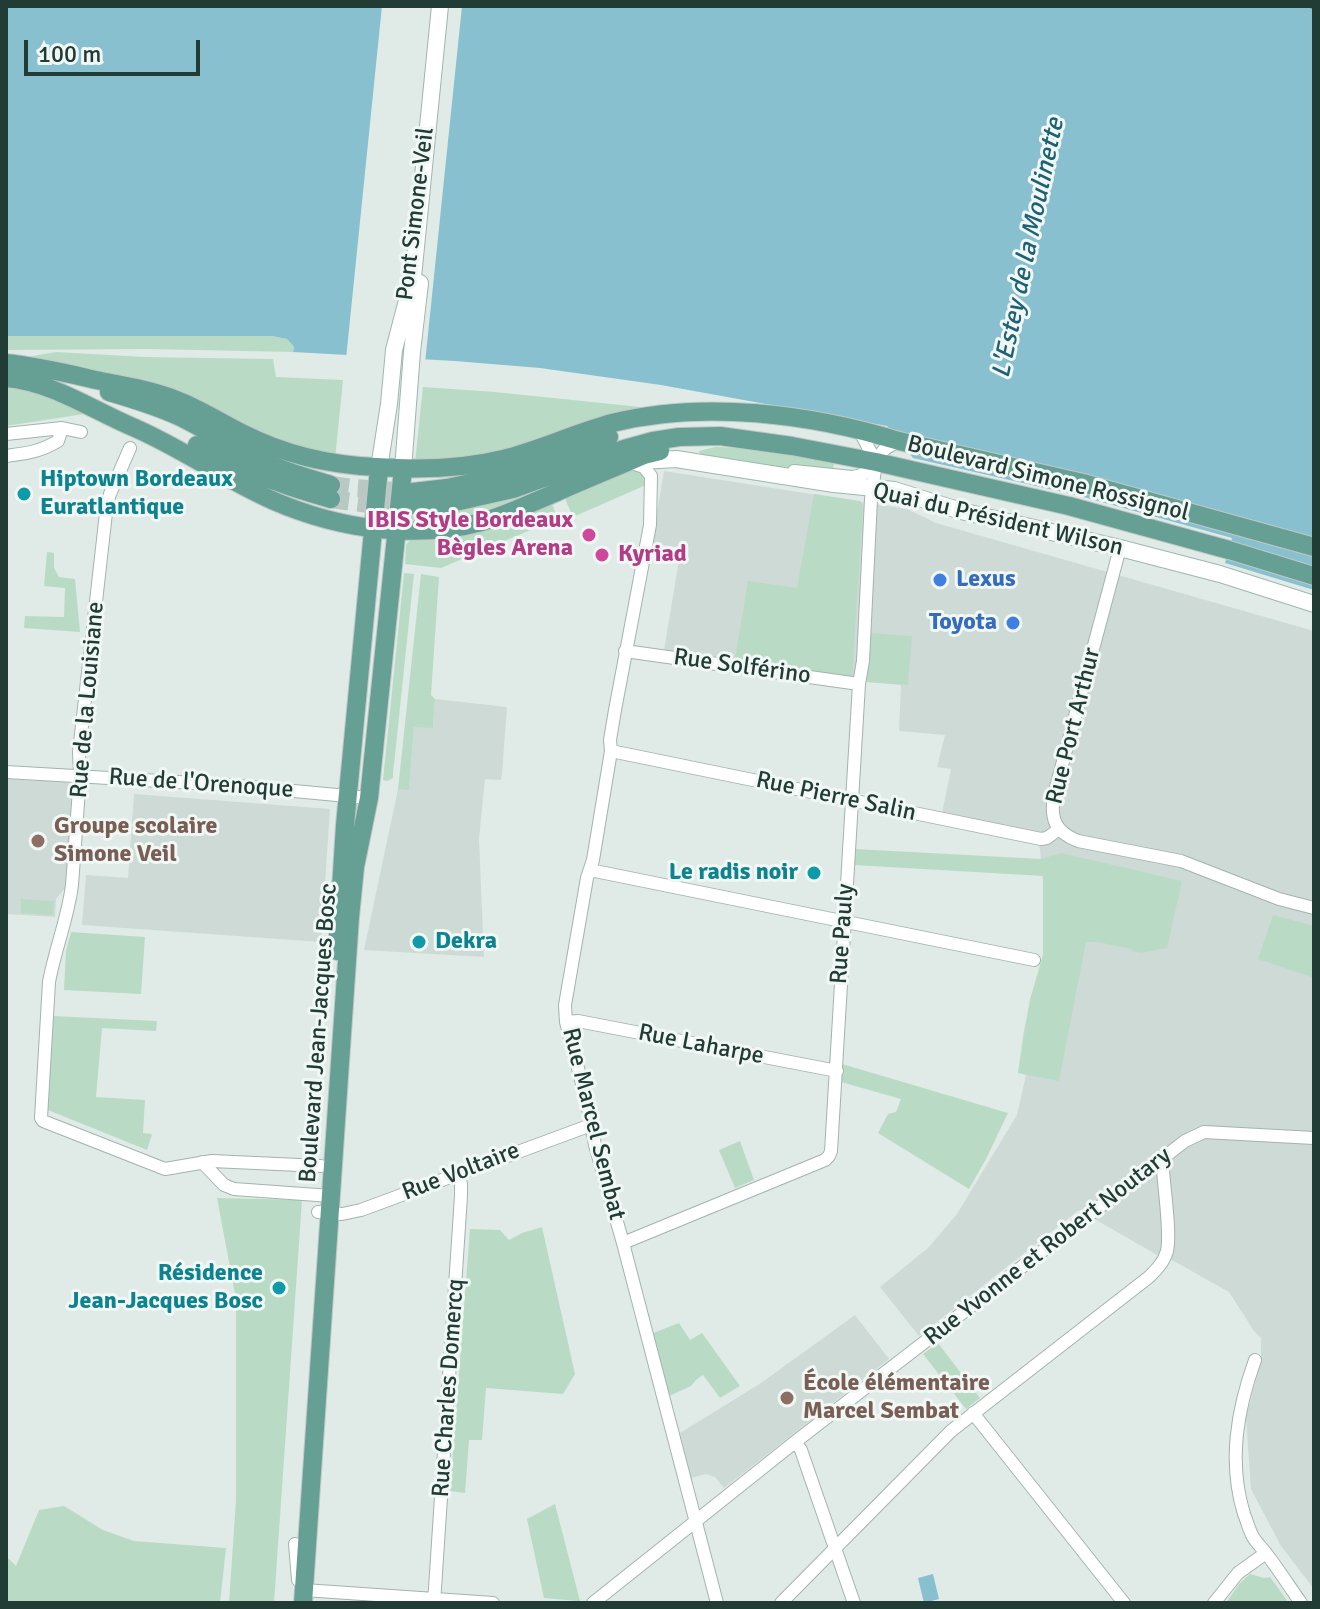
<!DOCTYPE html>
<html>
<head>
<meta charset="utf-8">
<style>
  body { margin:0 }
  #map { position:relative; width:1320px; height:1609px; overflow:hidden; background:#e0ebe7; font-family:Signika,sans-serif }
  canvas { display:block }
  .frame { position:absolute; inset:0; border:8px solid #213b35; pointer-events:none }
  .scale { position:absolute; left:24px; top:40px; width:176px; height:36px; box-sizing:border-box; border:4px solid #213b35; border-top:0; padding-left:10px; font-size:24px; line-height:28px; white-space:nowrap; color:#213b35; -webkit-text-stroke:6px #f1f7f4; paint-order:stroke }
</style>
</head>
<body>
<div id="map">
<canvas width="1320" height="1609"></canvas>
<div class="frame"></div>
<div class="scale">100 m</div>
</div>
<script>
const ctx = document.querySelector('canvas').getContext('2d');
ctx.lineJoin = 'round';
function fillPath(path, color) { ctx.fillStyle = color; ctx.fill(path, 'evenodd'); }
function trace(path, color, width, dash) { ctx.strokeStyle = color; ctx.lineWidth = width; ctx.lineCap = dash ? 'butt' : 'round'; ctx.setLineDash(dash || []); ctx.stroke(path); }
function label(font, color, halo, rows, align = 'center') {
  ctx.font = font + ' Signika,sans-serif'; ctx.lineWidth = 6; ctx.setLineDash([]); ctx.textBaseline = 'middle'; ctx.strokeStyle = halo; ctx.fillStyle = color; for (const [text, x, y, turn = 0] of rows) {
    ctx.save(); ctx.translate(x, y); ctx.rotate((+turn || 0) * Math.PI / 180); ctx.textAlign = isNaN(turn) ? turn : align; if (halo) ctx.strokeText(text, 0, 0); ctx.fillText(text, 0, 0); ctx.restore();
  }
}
const built = new Path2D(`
  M664,471L907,509L936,523L1314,631V1589L1281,1546L1251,1489L1246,1417L1261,1361V1338L1254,1331L1229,1292L1172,1260L1157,1255L1079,1210L919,1336L880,1287L929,1247L957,1214L1017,1115L1026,1075L1018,1073L1023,1035L1030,1000L1043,955L1044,892L1040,849L1035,831L942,813L951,769L937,767L945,735L899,731L901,685L867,682L852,678L735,659L664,650L681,548L652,543Z
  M435,699L507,707L502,774L501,780L485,779L479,839L484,957L364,950L398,789H409L414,727H433Z
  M43,777H58L69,784L73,796L67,886L56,899L55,917L6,914V779L38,781Z
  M134,794L330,809L321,942L82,925L86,875L128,878Z
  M855,1315L889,1359L724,1488L715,1477L706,1474L691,1478L680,1433L761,1383Z`);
const green = new Path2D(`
  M6,336H272L287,339L294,347L293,352L148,349L6,350Z
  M56,352L145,357L273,359L276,377L343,380L335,459L312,454L171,393L85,367L22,358Z
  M423,387L495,392L660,409L495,454L415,462Z
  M6,388C35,387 61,396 84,414L6,426Z
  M715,447L748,448L834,463L833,470L781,467L700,454L699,451Z
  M639,449L473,518L408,524L409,512Z
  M634,467L646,476V485L573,517L566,501V495Z
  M814,494L860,501L863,505L852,678L735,659L748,581L797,588Z
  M550,503L553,506L556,515L554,520L441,568L405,564L406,545L413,536Z
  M47,552L54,553V568L59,577L75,579L80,632L24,628L25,616L64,617L65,588L44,586Z
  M404,573L414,574L393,774V778L387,781L383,780Z
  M421,574L439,577L431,695L435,699L433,728L414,727L409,790L398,789Z
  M870,633L912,636L908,685L867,682Z
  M855,849L1041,859L1061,853L1182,881L1167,948L1141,953L1132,951V949L1097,942H1086L1059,1081L1018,1073L1030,1000L1043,955V876L854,865Z
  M21,899L54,901L53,915L21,913Z
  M1273,915L1314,926V978L1258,959Z
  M71,932L145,937L141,994L64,990L66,951Z
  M53,1016L157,1021L156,1031L102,1028L96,1097L145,1100L143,1133L152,1134L147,1150L48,1110Z
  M842,1064L1008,1113L986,1159L969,1189L878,1133L888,1114L896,1112L901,1099L841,1082Z
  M740,1141L754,1180L735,1188L719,1150Z
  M217,1198L302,1200L274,1603H229L236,1500V1299Z
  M542,1227L575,1374L563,1394L486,1388L482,1440H469L465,1493L450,1491L470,1229L500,1230L509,1240L522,1233Z
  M679,1323L690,1340L702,1333L740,1386L720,1398L703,1375L696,1380L691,1386L669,1396L653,1333Z
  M938,1343L980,1398L966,1409L923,1354Z
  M555,1504L580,1601H578L544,1598L527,1519Z
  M64,1506L103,1530L134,1541L226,1548L220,1603H10L6,1601V1556L16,1566L39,1510Z
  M1250,1574L1264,1578L1270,1577L1289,1603H1226L1239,1584Z`);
const water = new Path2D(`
  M6,6H1314V590L1225,563L1232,538L1080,496L913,458L887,426L661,385L540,368L455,361L293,352L294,347L287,339L272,336H6Z
  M933,1574L939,1599L924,1603L918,1578Z`);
const pier = new Path2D(`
  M382,6H462L425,363L346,359Z`);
const ferry = new Path2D(`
  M1306,6L1314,8`);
const primaryTunnel = new Path2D(`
  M331,485L353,488L413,492
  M331,499L389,507L412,505`);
const street = new Path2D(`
  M6,434L62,428L81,432
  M130,448L110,494L107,504L79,752L80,776L72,885C68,918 55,949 49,982L41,1118L43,1121L165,1169L212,1161L321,1166
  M6,456C28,453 39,452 58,441L62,428
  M632,463L644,467L651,476L650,525L615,710L610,740L611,751L593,860L587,878L565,1005L566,1022L587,1103L595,1145L623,1243L717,1603
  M794,471L852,477C873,474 870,465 882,452C886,447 894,444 899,441
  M1120,548L1054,795C1050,819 1055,832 1078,841L1181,861L1279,899L1314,908
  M625,651L859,684
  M611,751L1041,839L1047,838L1059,829
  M6,772L229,785L369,798
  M590,870L1034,960
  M566,1022L578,1021L837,1071
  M202,1162L224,1185L234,1189L331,1196
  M318,1212L342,1214L361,1210L591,1125
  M623,1243L825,1160L829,1156L831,1151L859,684L863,661L871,499L876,462L859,430
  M1255,1360C1237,1410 1228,1462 1244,1514C1247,1521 1249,1530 1253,1537C1256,1542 1261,1547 1265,1552C1277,1567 1289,1586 1301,1603
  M973,1413L1124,1603
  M795,1442L801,1450L854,1603
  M295,1544L298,1580
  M304,1590L493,1603
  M434,1603L461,1196V1184L458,1173
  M593,1603L795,1442L1185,1141L1204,1132L1314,1138
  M781,1603L951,1431L1149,1277C1157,1269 1164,1262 1167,1251C1171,1233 1164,1189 1163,1169L1158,1162
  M1214,1603L1238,1573L1266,1553`);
const secondary = new Path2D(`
  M642,461L676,459L834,484L894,490L961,511L1120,548L1220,574L1314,604
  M379,468L389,404L394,350L413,277L440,6
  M403,469L412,352L420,283`);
const primary = new Path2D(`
  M6,363C38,366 70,374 101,381C127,386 152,390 177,400C200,409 220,422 242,433C283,454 331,465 376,467C418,470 462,469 503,459C540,450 575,433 612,423C703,400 811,414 899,441L1083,483L1314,547
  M6,378C53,382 92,410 135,428C183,449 226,480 274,501C339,529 413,540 482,522C507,515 531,503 555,493C584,480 614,468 644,455L660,451
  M109,392C133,399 157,406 180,417C209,431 236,450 267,463C288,473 309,478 331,485
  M197,445C239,470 284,486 331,499
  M413,492L447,488L508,475L609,437
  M412,505L451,503L513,489L624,449L653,441L679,437L720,436L792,446L876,462L1069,506L1229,550L1314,576
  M337,951L345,825L379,468
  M303,1603L350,917L355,867L369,798L403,469`);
const markers = [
  [24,494,8,"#0f9aa8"],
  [589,535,8,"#d1479c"],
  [602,555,8,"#d1479c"],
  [940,580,8,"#3f7fe0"],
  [1013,623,8,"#3f7fe0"],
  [38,841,8,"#8d6e63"],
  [814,873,8,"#0f9aa8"],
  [419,942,8,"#0f9aa8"],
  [279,1288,8,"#0f9aa8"],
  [787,1398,8,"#8d6e63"]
];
const streetNames = [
  ["Pont Simone-Veil",416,214,-83],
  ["Boulevard Simone Rossignol",1048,479,14],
  ["Quai du Président Wilson",998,520,13],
  ["Rue Solférino",742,667,8],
  ["Rue de la Louisiane",88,700,-85],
  ["Rue Port Arthur",1074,726,-76],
  ["Rue de l'Orenoque",201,784,4],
  ["Rue Pierre Salin",836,797,12],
  ["Rue Pauly",843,934,-86],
  ["Boulevard Jean-Jacques Bosc",319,1033,-86],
  ["Rue Laharpe",701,1045,11],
  ["Rue Marcel Sembat",593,1124,76],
  ["Rue Voltaire",461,1172,-21],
  ["Rue Yvonne et Robert Noutary",1048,1247,-38],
  ["Rue Charles Domercq",449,1388,-86]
];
const cultureNames = [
  ["Hiptown Bordeaux",40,480],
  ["Euratlantique",40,508],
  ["Le radis noir",798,873,"right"],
  ["Dekra",435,942],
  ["Résidence",263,1274,"right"],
  ["Jean-Jacques Bosc",263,1302,"right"]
];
const hotelNames = [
  ["IBIS Style Bordeaux",573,521],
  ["Bègles Arena",573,549],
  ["Kyriad",618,555,"left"]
];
const shopNames = [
  ["Lexus",956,580],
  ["Toyota",997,623,"right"]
];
const educationNames = [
  ["Groupe scolaire",54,827],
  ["Simone Veil",54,855],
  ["École élémentaire",803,1384],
  ["Marcel Sembat",803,1412]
];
const waterNames = [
  ["L'Estey de la Moulinette",1029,248,-78]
];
fillPath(built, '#cedad6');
fillPath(green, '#b9dbc5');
fillPath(water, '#89c0cf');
fillPath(pier, '#e0ebe7');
trace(ferry, '#1d6175', 2, [10, 8]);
trace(primaryTunnel, '#bac8c3', 18, [18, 9]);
trace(street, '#a3b3ae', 14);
trace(secondary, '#9fb6af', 18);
trace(primary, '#c1c8c6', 20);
trace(street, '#fff', 12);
trace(secondary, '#fff', 16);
trace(primary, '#669f94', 18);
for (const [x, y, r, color] of markers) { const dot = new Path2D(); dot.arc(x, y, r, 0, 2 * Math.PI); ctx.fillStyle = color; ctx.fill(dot); trace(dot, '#f1f7f4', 3); }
label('24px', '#213b35', '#f1f7f4', streetNames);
label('bold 24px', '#0d838f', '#f1f7f4', cultureNames, 'left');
label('bold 24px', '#b23c85', '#f1f7f4', hotelNames, 'right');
label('bold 24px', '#366cbe', '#f1f7f4', shopNames, 'left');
label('bold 24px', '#785e54', '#f1f7f4', educationNames, 'left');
label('italic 26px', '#1d6175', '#f1f7f4', waterNames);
</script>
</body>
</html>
